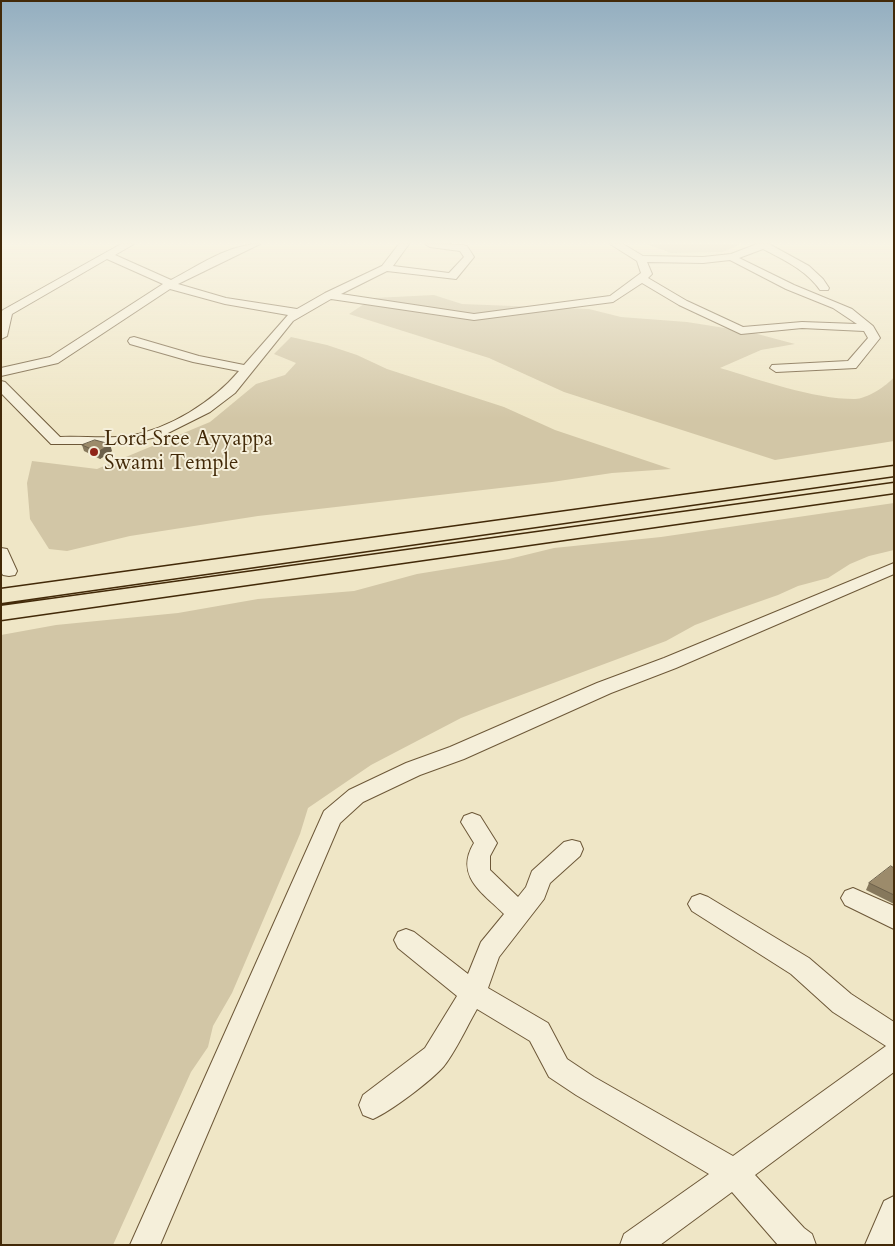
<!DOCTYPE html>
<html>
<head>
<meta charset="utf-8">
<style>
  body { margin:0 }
  #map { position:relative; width:895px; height:1246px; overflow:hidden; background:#efe6c6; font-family:Cardo,serif }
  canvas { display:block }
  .frame { position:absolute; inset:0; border:2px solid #422908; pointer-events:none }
</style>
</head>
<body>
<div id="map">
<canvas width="895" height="1246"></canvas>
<div class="frame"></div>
</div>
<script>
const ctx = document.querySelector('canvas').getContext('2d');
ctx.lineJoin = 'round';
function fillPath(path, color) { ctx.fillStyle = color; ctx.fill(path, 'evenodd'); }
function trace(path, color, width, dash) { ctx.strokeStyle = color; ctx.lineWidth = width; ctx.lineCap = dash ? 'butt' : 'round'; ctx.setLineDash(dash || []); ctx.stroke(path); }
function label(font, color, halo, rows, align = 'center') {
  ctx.font = font + ' Cardo,serif'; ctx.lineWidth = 4; ctx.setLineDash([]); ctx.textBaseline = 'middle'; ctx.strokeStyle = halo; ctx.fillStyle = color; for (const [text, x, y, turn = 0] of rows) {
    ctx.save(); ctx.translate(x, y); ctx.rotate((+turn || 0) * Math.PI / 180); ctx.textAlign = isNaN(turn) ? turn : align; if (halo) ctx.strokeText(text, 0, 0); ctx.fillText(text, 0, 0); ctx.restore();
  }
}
const green = new Path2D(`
  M646,244H741L723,252L671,253Z
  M434,295L462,304L589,309L621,317L687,322L750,332L795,344L761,350L720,368C761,380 812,399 855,399C866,399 887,386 894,377V441L775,460L564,392L489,358L349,314L373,298Z
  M291,337L327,345L357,355L387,369L504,407L555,430L671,469L612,473L552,482L258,516L130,536L67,551L49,549L30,519L27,483L32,461L97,469L210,422L256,384L285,375L296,363L274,354Z
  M894,503V550L869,556L850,564L828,578L798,586L778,595L724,614L695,625L666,641L489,707L461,718L371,765L308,808L300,834L232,993L213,1026L208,1047L191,1072L113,1245H1V635L56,625L178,613L258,599L354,591L417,574L509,559L554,548L661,537Z`);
const minor = new Path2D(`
  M121,244H134L115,255L171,280C198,266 229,244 260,244L178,284L226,298L297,309L325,293L382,266L399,244H409L393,266L449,273L464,257L460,251L430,247L425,244L463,245L467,246L474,257L456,279L387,271L341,294L474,314L610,296L641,273L637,261L610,244H623L643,256L703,257L731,254L757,244H769L809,266L823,279L829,288L828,290H820C806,270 784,260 763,249L739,258L794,285L852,309L873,326L880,338L856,368L776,372L770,368L772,365L848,361L868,338L864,331L802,328L741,334L679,305L642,283L613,302L474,320L331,299L293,321L235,393L210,412L164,435L128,444H51L1,393V381L5,382L60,437C82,436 107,439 129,436C169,429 213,402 239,371L193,362L130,344L128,341L130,338L134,337L199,356L244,365L288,315L225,304L170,289L58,363L1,376V368L50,357L163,284L107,259L12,314L7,336L1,339V312L3,310ZM730,260L786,289L833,308L857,324L802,322L743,327L687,301L648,278L652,274L647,262L703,263Z
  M1,548L7,549L17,571L15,575L9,576L3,575L1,572Z
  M894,563V574L676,668L611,693L464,759L420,775L363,802L340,823L160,1245H130L324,811L349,790L406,763L450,747L597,683L664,658Z
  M472,813L480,816L497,843L490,856V870L518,897L526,887L532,871L564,842L572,840L580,842L583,849L580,856L550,883L544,899L499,957L488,988L548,1023L567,1059L594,1077L733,1156L886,1046L833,1012L791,974L692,911L688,904L692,897L700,894L708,897L809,958L851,994L894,1022V1072L755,1175L804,1228L812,1234L816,1245H778L732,1192L660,1245H620L624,1234L709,1174L576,1095L549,1077L530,1041L477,1009C466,1028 457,1049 444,1066C431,1081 391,1111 373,1119L363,1115L359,1105L363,1095L425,1048L457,996L398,948L394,940L398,932L406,929L414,932L468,974L481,942L504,914C483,893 454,876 474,843L461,822L464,816Z
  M853,888L894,906V929L845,905L841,898L845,891Z
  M894,1196V1245H865L884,1201Z`);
const major = new Path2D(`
  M894,466V476L1,603V589Z
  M894,483V493L1,620V606Z`);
const wall = new Path2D(`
  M82,445L112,451L100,459L84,451Z
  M894,868V904L866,890L869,883Z`);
const shadedWall = new Path2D(`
  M110,444L112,451L100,459L98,452Z`);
const building = new Path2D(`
  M95,440L110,444L98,452L82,445Z
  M891,866L894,868V895L869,883Z`);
const markers = [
  [94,452,5,"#8f2418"]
];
const poiNames = [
  ["Lord Sree Ayyappa",104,440],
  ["Swami Temple",104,464]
];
fillPath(green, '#d2c6a6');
trace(minor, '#6d5838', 2);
trace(major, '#422908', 3);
fillPath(minor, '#f5efda');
fillPath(major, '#efe6c6');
fillPath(wall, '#86785c');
fillPath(shadedWall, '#6d614b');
fillPath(building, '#9c8b6b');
trace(building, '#6d614b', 1);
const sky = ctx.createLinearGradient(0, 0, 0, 419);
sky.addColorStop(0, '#93aec0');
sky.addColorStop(0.58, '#f8f4e5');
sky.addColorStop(1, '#f8f4e500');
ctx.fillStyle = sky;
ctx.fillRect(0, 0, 895, 419);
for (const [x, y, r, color] of markers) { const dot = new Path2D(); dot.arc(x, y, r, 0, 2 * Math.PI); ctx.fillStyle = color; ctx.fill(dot); trace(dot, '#f5efda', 2); }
label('21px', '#422908', '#f5efda', poiNames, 'left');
</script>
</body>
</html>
